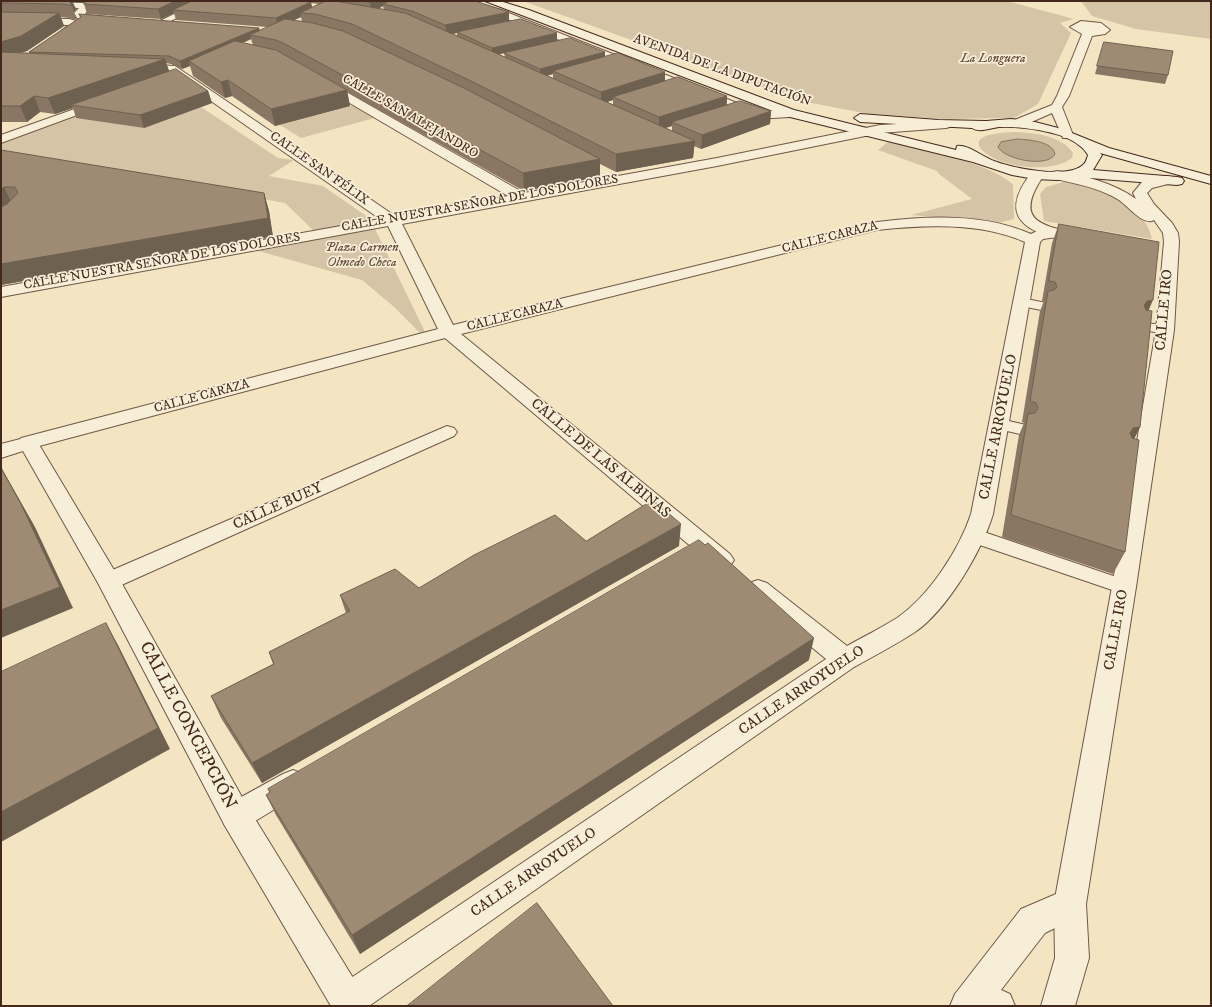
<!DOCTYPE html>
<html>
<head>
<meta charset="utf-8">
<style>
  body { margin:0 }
  #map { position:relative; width:1212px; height:1007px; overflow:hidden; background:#f3e5c2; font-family:"IM FELL DW Pica",serif }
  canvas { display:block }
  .frame { position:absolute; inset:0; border:2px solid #44281e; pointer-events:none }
</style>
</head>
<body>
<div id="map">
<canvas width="1212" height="1007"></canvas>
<div class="frame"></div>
</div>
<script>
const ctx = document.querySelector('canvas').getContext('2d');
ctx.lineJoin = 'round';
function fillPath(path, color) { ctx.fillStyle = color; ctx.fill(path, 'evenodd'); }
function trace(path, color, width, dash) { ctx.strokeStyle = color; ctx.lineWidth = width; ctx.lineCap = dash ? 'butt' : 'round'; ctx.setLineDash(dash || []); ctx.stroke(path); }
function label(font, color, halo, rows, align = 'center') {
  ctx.font = font + ' "IM FELL DW Pica",serif'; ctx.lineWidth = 3.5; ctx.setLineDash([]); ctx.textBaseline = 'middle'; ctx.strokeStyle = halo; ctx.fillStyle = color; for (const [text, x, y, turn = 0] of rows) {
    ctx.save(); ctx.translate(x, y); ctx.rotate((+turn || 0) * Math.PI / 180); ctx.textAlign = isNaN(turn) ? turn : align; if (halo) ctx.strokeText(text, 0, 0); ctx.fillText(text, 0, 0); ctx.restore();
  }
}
const green = new Path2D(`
  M523,1H1007L1074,19L1060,23L1071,33L1038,104L1014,118L942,119L869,114L801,101Z
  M1081,1H1211V39L1136,29L1092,16Z
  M494,68L518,79L301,138L280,125Z
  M201,107L278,158L294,160L269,176L323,186L372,220L314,231L285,203L1,153V143L75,117L144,128Z
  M1017,132C1036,133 1062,136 1073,153L1072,158C1053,174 999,168 982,150C967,133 1009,132 1017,132Z
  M889,141C923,149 988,163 1013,184L1014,219L998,223L911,215L972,199L939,174L937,171L878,150Z
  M1067,181C1098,187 1145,202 1152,239L1044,221L1040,194L1046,187Z
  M375,229L425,332L420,333L393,306L362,280L255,250Z`);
const water = new Path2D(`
  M1018,139C1029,140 1052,141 1055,154C1048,168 1005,160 998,147L1001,142Z`);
const pedestrian = new Path2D(`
  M200,1H210L161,26L154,24Z
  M1022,298L1046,303L1048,306L1046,309L1041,310L1017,305L1015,302L1017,299Z
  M1143,322L1170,327L1172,330L1170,333L1165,334L1138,329L1136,326L1138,323Z
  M1000,419L1026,425L1028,429L1026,433L1020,434L994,428L992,424L994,420Z
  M975,529L1131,582L1134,587L1131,592L1124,594L968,541L966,536L968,531Z`);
const minor = new Path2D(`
  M1,1L84,3L87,4L90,8L84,15L106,17L111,20L106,23L78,19L74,13L79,8L1,5Z
  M454,1H469L501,10L760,112L790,109L796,113L790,117L755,119L495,14L456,3Z
  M1,18L69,19L80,22L82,24L61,38L56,35L69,25L1,24Z
  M1081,21L1101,23L1110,30L1105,34L1092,36L1069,96L1062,107L1073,135L1071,138H1063L1052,113L1020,127H1012L1010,124L1012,121L1052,105L1057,96L1082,34L1070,27Z
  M137,64L175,66L395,216L508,196L319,85L317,83L319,81H327L524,193L717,158L880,125L950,121L952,124L950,127L946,128L880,133L717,166L402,224L453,325L877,222C928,216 984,213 1031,234L1039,230L1057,231L1060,234L1057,237L1043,239L1040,242L993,514C982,551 947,610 915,632C895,645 874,656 854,667L369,1006H333L331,1000L336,988L826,659L749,595L746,589L749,583L758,580L767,583L847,646C863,637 881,628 897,618C929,596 959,550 971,514L1025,242C979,222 926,225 877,230L461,334L730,554L734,560L730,566L722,569L714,566L445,338L28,449L21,448L18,443L21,438L438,329L388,226L1,297V287L380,219L168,71L133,69L132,67L133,65Z
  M103,99L107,100L109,102L107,104L1,143V135Z
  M447,426L454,428L457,432L454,436L117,587L109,590L101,587L97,581L101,575Z
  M293,770L303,774L308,783L303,792L247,826L236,830L225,826L221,816L225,806L283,774Z
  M1070,888L1081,893L1086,904L1081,915L1045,933L1001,990L1010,994L1015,1006H950L955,994L1021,909Z`);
const tertiary = new Path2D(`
  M1037,171L1042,172L1044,175C1008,227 1051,226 1088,236L1091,239L1088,242L1083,244C1040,236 990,225 1032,172Z
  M1057,171C1085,176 1112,182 1136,199L1133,193L1142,182L1167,176L1172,177L1174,180L1172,183L1152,188L1147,193L1154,204L1172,223L1178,233L1179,242L1174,330L1136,587L1086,904L1089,958L1075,1006H1041L1055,958L1054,904L1112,587L1156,330L1164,242L1163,233L1154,220C1143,226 1129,207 1119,200C1098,187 1076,184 1052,178L1050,175L1052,172Z
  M28,437L35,438L38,443L117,575L247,806L363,994L368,1006H331L225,826L98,583L23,451L1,458V444Z`);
const secondary = new Path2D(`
  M485,1H500L529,10L794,110L956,150L957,146C967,144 983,157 994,161C1012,168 1069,180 1084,164C1086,162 1087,158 1088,155C1086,152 1083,148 1080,146C1064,131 1020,126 999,127C991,128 979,133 972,128L860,122L854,118L860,114L938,120L986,121L1011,119L1035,122L1062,129L1109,148L1211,176V184L1100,153L1102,155L1093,170L1177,177L1182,178L1184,181L1182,184L1177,185L1077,177L1057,180L1035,179L1012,175L973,162L786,116Z`);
const wall = new Path2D(`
  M1,1H72L76,9L74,12L77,20L69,18L61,17L64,26L27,51L19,53H29V52L80,18L79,14L259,28L260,31L268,27L176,20L174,13L161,19L87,14L84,4L85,2L73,1H475L498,54L505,57L504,53L605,52V57L665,81L727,96V106L771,111L770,124L701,149L694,146L693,158L616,172L600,164V177L524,191L347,92L350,106L275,126L232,96L225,98L193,76L190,66L182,69L171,64L166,63L169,71L208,91L212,103L144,128L76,118L73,108L55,114L40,112L27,122H1ZM311,3L319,4L312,8ZM383,6L384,10L378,9ZM301,17L302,22L294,20ZM457,33V36L452,34ZM251,39L253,45L243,43ZM553,74V79L547,76ZM613,100V105L607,102ZM672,126V131L665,128Z
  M1104,42L1168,75L1165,84L1095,74Z
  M1,150L264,193L269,211L273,237L1,285Z
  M1059,224L1148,310L1140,427L1134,439L1125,552L1113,574L1002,537L1019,435L1024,423L1022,422L1040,311L1044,301H1042L1052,243Z
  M586,541L679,546L262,783L221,718L211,696L273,664L269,652L346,613L340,595L419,588Z
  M809,660L360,954L276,815L266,795L270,793L268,789Z`);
const shadedWall = new Path2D(`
  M68,1H72L76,9L74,12L72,6Z
  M175,1H197L173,10L174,13L161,19L158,9Z
  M373,1H394L383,4V6L372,12L370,2Z
  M311,2L313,12L300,13L301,17L278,27L276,18Z
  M509,12V21L457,32V33L447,35L445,25Z
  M59,13L64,26L27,51L1,59V42Z
  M259,28L261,35H250L251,39L194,64L189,61L190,66L182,69L180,61Z
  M557,33V41L492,56V48Z
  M605,52V60L553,71V74L541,77L540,69Z
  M165,59L170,74L71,105L73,108L55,114L48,98Z
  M665,72V84L613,97V100L601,104V92Z
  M228,80L232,96L225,98L221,82Z
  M347,90L350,106L275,126L271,109Z
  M208,91L212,103L144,128L140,115Z
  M34,96L40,112L27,122L20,106Z
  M727,96L726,109L672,122V126L659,130V117Z
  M771,111L770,124L701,149L702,135Z
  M695,141L693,158L616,172V154Z
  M600,159V177L524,191L523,173Z
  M4,187L13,206L1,215V190Z
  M264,193L269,211L273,237L1,285V264Z
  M1153,300L1144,321V305L1147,301Z
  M1140,427L1129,449L1130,433L1133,428Z
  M1,467L35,527L73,608L1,638Z
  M681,524L679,546L262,783L252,763Z
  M106,623L118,645L170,749L1,842V812Z
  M814,638L809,660L360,954L352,935Z`);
const building = new Path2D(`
  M1,1H69L72,6L64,4L1,3Z
  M86,1H175L158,9L84,4Z
  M192,1H295L311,2L276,18L173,10Z
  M326,1H335L405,13L695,141L616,154L473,82L352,24L315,14L300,13Z
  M363,1H373L370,2Z
  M390,1H475L509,12L445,25L412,11L383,4Z
  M1,12L59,13L21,36L1,42Z
  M79,14L259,28L180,61L169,56L29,52L81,17Z
  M285,19L313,23L343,31L464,88L600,159L523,173L285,44L276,40L250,35Z
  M521,19L557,33L492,48L457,32Z
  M570,38L605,52L540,69L504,53Z
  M235,41L276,50L347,90L271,109L228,80L221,82L189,61Z
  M1104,42L1173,51L1168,75L1097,66Z
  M1,52L165,59L48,98L34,96L20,106H1Z
  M618,53L665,72L601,92L553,71Z
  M176,69L208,91L140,115L71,105Z
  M678,77L727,96L659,117L613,97Z
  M740,101L771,111L702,135L672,122Z
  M1,150L264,193L268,218L1,264V207L7,204L18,193L15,187H4L1,190Z
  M1059,224L1159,242L1153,300L1147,301L1144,305L1146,310L1152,311L1140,427L1133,428L1130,433L1132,438L1139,440L1125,552L1011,515L1028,414L1035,413L1038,408L1036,403L1030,401L1048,291L1054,290L1057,287L1055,282L1049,281Z
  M1,468L22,506L60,587L1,610Z
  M653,500L681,524L252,763L211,696L274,664L269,652L350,611L340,595L395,569L419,588L474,555L555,515L586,541Z
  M699,540L705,545L708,543L814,638L352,935L266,795L270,792L268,789Z
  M106,623L158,728L1,812V672Z
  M537,903L613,1006H407Z`);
const farParknames = [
  ["La Longuera",993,59],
  ["Plaza Carmen",362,248],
  ["Olmedo Checa",362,263]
];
const farStreetnames = [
  ["AVENIDA DE LA DIPUTACIÓN",722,71,20],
  ["CALLE SAN ALEJANDRO",410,117,30],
  ["CALLE SAN FÉLIX",319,169,35],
  ["CALLE NUESTRA SEÑORA DE LOS DOLORES",480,204,-10],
  ["CALLE CARAZA",830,238,-14],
  ["CALLE NUESTRA SEÑORA DE LOS DOLORES",162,262,-10],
  ["CALLE CARAZA",515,316,-14],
  ["CALLE CARAZA",202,397,-15]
];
const streetNames = [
  ["CALLE IRO",1165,310,-85],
  ["CALLE ARROYUELO",999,427,-79],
  ["CALLE DE LAS ALBINAS",600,459,40],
  ["CALLE BUEY",278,507,-24],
  ["CALLE IRO",1117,630,-80],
  ["CALLE ARROYUELO",802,691,-34],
  ["CALLE ARROYUELO",534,873,-34]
];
const nearStreetnames = [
  ["CALLE CONCEPCIÓN",187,726,62]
];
fillPath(green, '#d5c5a6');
fillPath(water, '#b8a58a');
trace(water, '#8a735f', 1);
trace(pedestrian, '#705747', 2);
trace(minor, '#705747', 2);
trace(tertiary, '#705747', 2);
trace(secondary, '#44281e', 2);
fillPath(pedestrian, '#f7eed7');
fillPath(minor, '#f7eed7');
fillPath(tertiary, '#f7eed7');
fillPath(secondary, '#f7eed7');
fillPath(wall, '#897763');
fillPath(shadedWall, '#6f6150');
fillPath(building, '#9f8a73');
trace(building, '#6f6150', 1);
label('italic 13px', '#684f40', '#f7eed7', farParknames);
label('13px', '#44281e', '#f7eed7', farStreetnames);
label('15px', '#44281e', '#f7eed7', streetNames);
label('18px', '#44281e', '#f7eed7', nearStreetnames);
</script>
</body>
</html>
